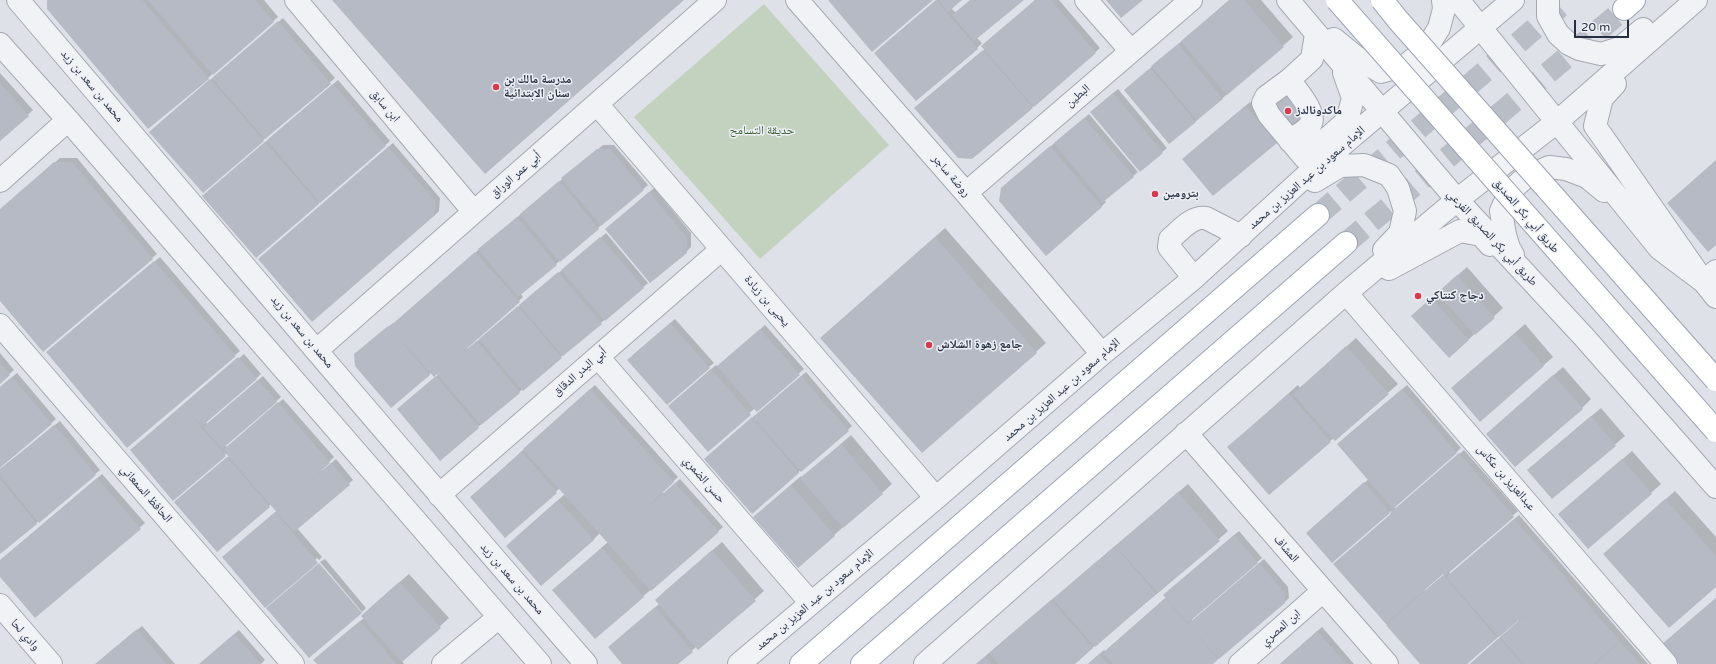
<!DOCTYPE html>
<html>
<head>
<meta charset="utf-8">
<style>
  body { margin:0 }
  #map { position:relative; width:1716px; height:664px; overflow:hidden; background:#dee1e8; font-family:"Varela Round",sans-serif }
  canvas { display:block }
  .scale { position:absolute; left:1574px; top:20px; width:55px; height:18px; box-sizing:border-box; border:2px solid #262f40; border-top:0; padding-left:5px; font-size:12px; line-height:14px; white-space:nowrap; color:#262f40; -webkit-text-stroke:3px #edf0f6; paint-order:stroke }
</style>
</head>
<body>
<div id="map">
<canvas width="1716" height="664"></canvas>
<div class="scale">20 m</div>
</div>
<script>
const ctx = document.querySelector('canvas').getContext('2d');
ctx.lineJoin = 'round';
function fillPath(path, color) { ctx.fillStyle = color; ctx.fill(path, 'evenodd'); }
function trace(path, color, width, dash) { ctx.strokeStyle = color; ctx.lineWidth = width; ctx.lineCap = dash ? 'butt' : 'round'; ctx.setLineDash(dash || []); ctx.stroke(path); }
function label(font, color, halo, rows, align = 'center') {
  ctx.font = font + ' "Varela Round","Noto Naskh Arabic",sans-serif'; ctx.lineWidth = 3; ctx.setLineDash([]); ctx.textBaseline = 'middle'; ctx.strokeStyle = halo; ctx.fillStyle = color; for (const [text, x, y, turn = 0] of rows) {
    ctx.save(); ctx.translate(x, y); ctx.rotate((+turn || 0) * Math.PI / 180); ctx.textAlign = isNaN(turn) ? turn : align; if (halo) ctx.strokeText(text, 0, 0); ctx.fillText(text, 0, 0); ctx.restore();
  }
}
const green = new Path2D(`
  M764,4L889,145L760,259L634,117Z`);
const shadow = new Path2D(`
  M48,0H264L278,17L208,78Z
  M937,0H961L951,8L956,13L971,0H1022L977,38L982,43L977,48H880Z
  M1035,0H1059L1100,48L1032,107L920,103L985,49Z
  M1229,0H1261L1293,37L1195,122L1130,86Z
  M283,18L335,78L203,192L155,127Z
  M0,73L33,110L0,140Z
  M338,80L390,141L318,204L208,191Z
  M1118,89L1167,148L1140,171L1096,108Z
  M1250,102L1280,138L1276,142L1183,159Z
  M1089,114L1138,172L1104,200L1106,202L1102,206L1046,254L1007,183Z
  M393,143L440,198L439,211L434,216L259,259Z
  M603,145H614L648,185L521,294L523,297L519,301L466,348L467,349L485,335L606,233L648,283L440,459L402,405L439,374L438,372L431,373L429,375L360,350L393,323L394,324L484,245Z
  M60,158H77L157,254L43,350L0,300V210Z
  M1716,160V244L1668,203Z
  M654,188L691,233V247L686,252L606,229Z
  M945,228L1046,343L922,452L831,329Z
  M160,257L240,351L235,355L52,348Z
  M1467,267L1503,308L1468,340L1422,307Z
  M675,319L714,363L709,367L633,355Z
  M1525,324L1553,357L1480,421L1452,388Z
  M765,325L804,369L757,410L755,408L708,450L674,402L716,365L718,367Z
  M1356,338L1398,384L1335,439L1334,438L1330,441L1228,447L1298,385L1300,388Z
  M0,353L14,370L0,382Z
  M244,354L261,374L206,422L207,424L263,376L281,397L225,445L227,447L283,399L334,457L321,470L322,471L336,459L353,480L297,528L322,557L319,560L317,558L315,560L317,562L228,553L277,511L271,504L269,506L180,497L229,456L227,453L173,499L136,446Z
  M1563,367L1591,399L1582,408L1497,425Z
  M806,372L852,426L752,512L710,454Z
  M17,373L56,419L0,467V387Z
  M595,385L678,477L662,492L664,493L680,479L723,527L595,638L553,590L608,542L600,533L593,540L516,537L565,494L560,488L505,536L471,497Z
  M1407,385L1461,448L1394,507L1396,509L1464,450L1518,511L1449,572L1451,574L1519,515L1648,664H1470L1519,621L1518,620L1466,664H1421L1335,564L1392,513L1391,511L1332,562L1312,528L1369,479L1343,439ZM1443,573L1445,574L1425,591L1424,589Z
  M1601,408L1625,436L1552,498L1538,461Z
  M60,421L100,470L0,553V469Z
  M851,435L892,484L798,567L764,508L801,476L802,478Z
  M1632,451L1661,484L1588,548L1559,514Z
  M102,474L145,523L35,617L0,576V561Z
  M1188,484L1228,531L1159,592L1073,664H976Z
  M1675,491L1716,537V585L1614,545Z
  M1239,531L1262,558L1191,619L1193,621L1264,559L1288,587L1289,598L1284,603L1212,664H1088L1104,650L1105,651L1167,597L1169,590Z
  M722,542L764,591L698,649L696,647L677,664H624L609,647L659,604L656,600L665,591Z
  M325,559L366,608L362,612L320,562Z
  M409,574L449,618L402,661L404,664H318L319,655L364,618L362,616L372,606Z
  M1716,598V664H1681L1663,644Z
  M142,626L175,664H96Z
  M1322,627L1354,664H1280Z
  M239,630L265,660L261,664H200Z`);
const building = new Path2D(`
  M47,0H142L209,79L148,129L47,9Z
  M148,0H255L274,22L213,75Z
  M332,0H684L485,174Z
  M828,0H933L872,52Z
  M936,0L978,49L916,101L874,53Z
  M938,0H962L948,12Z
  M970,0H1024L974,41L952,15Z
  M1035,0H1051L1096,53L1034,107L981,46Z
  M1106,0H1143L1121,18Z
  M1230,0H1244L1284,47L1227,95L1181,41Z
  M278,21L331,84L265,139L212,78Z
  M1178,44L1223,99L1197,120L1151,66Z
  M983,50L1033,108L972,159L958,158L914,108Z
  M1150,68L1196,122L1169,144L1124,90Z
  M210,79L264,141L203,193L149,132Z
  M0,83L29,116L0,141Z
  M333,84L386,146L320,203L267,140Z
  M1288,85L1310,118L1292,135L1266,104Z
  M1113,93L1163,153L1140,172L1090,112Z
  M1245,106L1277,143L1213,196L1182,159Z
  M1084,118L1134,177L1103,202L1054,143Z
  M265,142L319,204L256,258L202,196Z
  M1050,146L1102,207L1046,256L999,201L1001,188Z
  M388,147L436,202L434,216L312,322L258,259Z
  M597,149H610L644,190L601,226L561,178Z
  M1716,161V245L1708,252L1667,203Z
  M54,162H72L153,259L43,352L0,301V209Z
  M559,181L599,229L560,262L520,214Z
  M649,192L687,238V253L650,283L605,229Z
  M517,217L557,265L518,297L478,249Z
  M600,237L644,288L605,321L561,270Z
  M935,237L1037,353L922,453L820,338Z
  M475,252L520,302L448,365L477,341L520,393L481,425L437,374L434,377L389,327Z
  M154,261L236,356L127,448L46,352Z
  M558,272L602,324L563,356L519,305Z
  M1457,275L1495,318L1475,335L1437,293Z
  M1431,298L1469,340L1449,358L1411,316Z
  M518,306L562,358L523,391L479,339Z
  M670,323L710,368L667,405L627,360Z
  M388,326L430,375L391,408L355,366L354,354Z
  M760,329L800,375L757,412L717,366Z
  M1515,333L1544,366L1480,422L1451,388Z
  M1346,346L1389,394L1335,441L1293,394Z
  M238,357L257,379L202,426L190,414L226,456L173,501L130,450Z
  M0,363L10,375L0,384Z
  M711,369L751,415L708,452L668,406Z
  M1553,375L1583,409L1515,467L1486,434Z
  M436,376L479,428L440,461L397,409Z
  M801,376L849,431L801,472L753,417Z
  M12,377L52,424L0,468V387Z
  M258,380L277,402L222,449L203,427Z
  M590,389L674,482L631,522L675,483L719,532L651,591L523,449Z
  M1402,389L1457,453L1393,509L1337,444Z
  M1289,394L1331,442L1269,495L1227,447Z
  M278,402L312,442L271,477L312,442L330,463L294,494L331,463L350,485L294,532L242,472L283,436L242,472L223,450Z
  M1591,416L1616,446L1552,499L1527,470Z
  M752,417L799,473L752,514L704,459Z
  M54,425L96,475L39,523L0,475V470Z
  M841,444L883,494L843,528L800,478Z
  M522,452L557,493L505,538L470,497Z
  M1459,453L1514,517L1445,576L1443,574L1386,624L1333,564L1391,514L1423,551L1390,513Z
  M227,457L270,507L217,552L174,502Z
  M1622,459L1652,494L1588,549L1558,514Z
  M97,478L141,529L35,618L0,577V560Z
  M0,479L37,524L0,554Z
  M1364,482L1390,513L1332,563L1306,533Z
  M791,485L835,536L798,568L753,517Z
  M1178,492L1220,541L1158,593L1116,546Z
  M1665,499L1716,556V587L1669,628L1603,554Z
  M558,500L594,540L541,586L506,546Z
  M275,512L318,563L265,608L222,557Z
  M1514,519L1567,579L1499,637L1446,577Z
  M1234,535L1258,563L1188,623L1163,595Z
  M1115,546L1156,594L1095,647L1053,599Z
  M602,548L644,597L595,639L552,590Z
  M712,550L756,601L698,650L655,600Z
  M319,563L362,613L309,658L266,608Z
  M1259,563L1284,592L1285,603L1219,659L1188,624Z
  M1443,575L1497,638L1467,664H1420L1386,625Z
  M1566,580L1593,610L1578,624L1593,611L1620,641L1594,664H1524L1500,637Z
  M399,582L441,628L402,662L361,616Z
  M1165,598L1218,659L1213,664H1113L1103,653Z
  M1716,598V664H1679L1662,644Z
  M1051,600L1093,648L1075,664H999L989,653Z
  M655,607L693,652L678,664H622L608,647Z
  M360,621L396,664H317L313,660Z
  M137,629L166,664H95Z
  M1317,631L1346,664H1280Z
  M234,634L261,664H199Z
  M1499,638L1522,664H1470Z
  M1620,642L1640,664H1595Z
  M1099,654L1108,664H1088Z
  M985,657L991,664H976Z`);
const majorTunnel = new Path2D(`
  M1318,215L1568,0
  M1346,243L1624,9`);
const minor = new Path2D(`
  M18,0C207,222 395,445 586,664
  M296,0L474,212
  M797,0L966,193L1102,354
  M1086,0L1131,51
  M1288,0L1457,200L1584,337L1702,471
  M1458,0L1660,249L1704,282L1716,297
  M1548,0V16L1558,34L1569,44L1579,49L1601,54L1620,48L1643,29
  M1334,39L1356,57L1381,72L1406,65L1426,49L1439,28L1444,9L1443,0
  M0,44L68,120L540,664
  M1289,80C1296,89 1318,114 1310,125C1306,131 1296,136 1290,141
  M1615,84L1602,98L1595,126L1704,282L1716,271
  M597,104L936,498
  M1315,149L1347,121L1353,98L1344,73
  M1305,158L1269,115L1263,103L1266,97L1289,80L1312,59L1316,34
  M0,181L68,120
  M1315,181L1340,166L1364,165L1389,175L1398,188L1405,211L1400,233L1384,250
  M966,193L1191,0
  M1513,255L1509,248L1505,235L1501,211L1510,191L1526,177L1549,167L1566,169L1587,177L1604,191
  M1389,269L1460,231L1481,235L1490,245
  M1194,278L1169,247L1170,239C1180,231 1191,216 1206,218L1241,236
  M1346,293L1666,664
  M0,325L293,664
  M317,350L715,0
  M598,357L811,603
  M1186,433L1387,664
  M1693,461L1716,487
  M439,495L722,249
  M0,605L51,664
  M443,664L499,617
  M739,664L936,498L1102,354L1194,278L1309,173L1513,0
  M925,664L1346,293L1457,200L1558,121L1696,0
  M1240,664L1323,591`);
const major = new Path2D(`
  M1624,9L1634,0
  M801,664L1318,215
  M862,664L1346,243`);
const majorBridge = new Path2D(`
  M1337,0L1716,431
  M1382,0L1398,20L1716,380`);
const markers = [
  [496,87,4,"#d43c4e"],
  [1288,111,4,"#d43c4e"],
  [1155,194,4,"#d43c4e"],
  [1418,296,4,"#d43c4e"],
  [929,345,4,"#d43c4e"]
];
const poiNames = [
  ["مدرسة مالك بن",504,80],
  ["سنان الابتدائية",504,94],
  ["ماكدونالدز",1296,111],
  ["بترومين",1163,194],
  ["دجاج كنتاكي",1426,296],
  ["جامع زهوة الشلاش",937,345]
];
const streetNames = [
  ["محمد بن سعد بن زيد",92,86,50],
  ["البطين",1078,96,-41],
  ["ابن سابق",385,106,50],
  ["أبي عمر الوراق",516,175,-41],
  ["روضة ساجر",951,176,49],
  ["الإمام سعود بن عبد العزيز بن محمد",1307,178,-41],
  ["طريق أبي بكر الصديق",1526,216,49],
  ["طريق أبي بكر الصديق الفرعي",1492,238,47],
  ["يحيى بن زيادة",767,301,49],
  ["محمد بن سعد بن زيد",302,332,50],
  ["أبي البدر الدقاق",580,372,-41],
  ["الإمام سعود بن عبد العزيز بن محمد",1062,390,-41],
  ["عبدالعزيز بن عكاس",1506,478,49],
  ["حسن الضمري",704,480,49],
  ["الحافظ السمعاني",146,494,49],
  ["المشاف",1286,549,49],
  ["محمد بن سعد بن زيد",512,579,49],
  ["الإمام سعود بن عبد العزيز بن محمد",815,600,-40],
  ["ابن المصري",1281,628,-41],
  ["وادي لحا",25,635,49]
];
const parkNames = [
  ["حديقة التسامح",762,131]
];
fillPath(green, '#c3d2be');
fillPath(shadow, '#0003');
fillPath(building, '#b5bac5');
trace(majorTunnel, '#b9bdc6', 22, [22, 11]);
trace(minor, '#a3a8b2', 24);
trace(major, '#9ca5b4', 24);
trace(minor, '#f1f2f6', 22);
trace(major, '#fff', 22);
trace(majorBridge, '#9ca5b4', 24, []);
trace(majorBridge, '#fff', 22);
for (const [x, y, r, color] of markers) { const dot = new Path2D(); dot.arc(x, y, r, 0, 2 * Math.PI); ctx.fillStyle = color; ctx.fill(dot); trace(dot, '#edf0f6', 1.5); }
label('bold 12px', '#262f40', '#edf0f6', poiNames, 'left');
label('12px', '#262f40', '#edf0f6', streetNames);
label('12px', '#395c33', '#edf0f6', parkNames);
</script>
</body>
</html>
